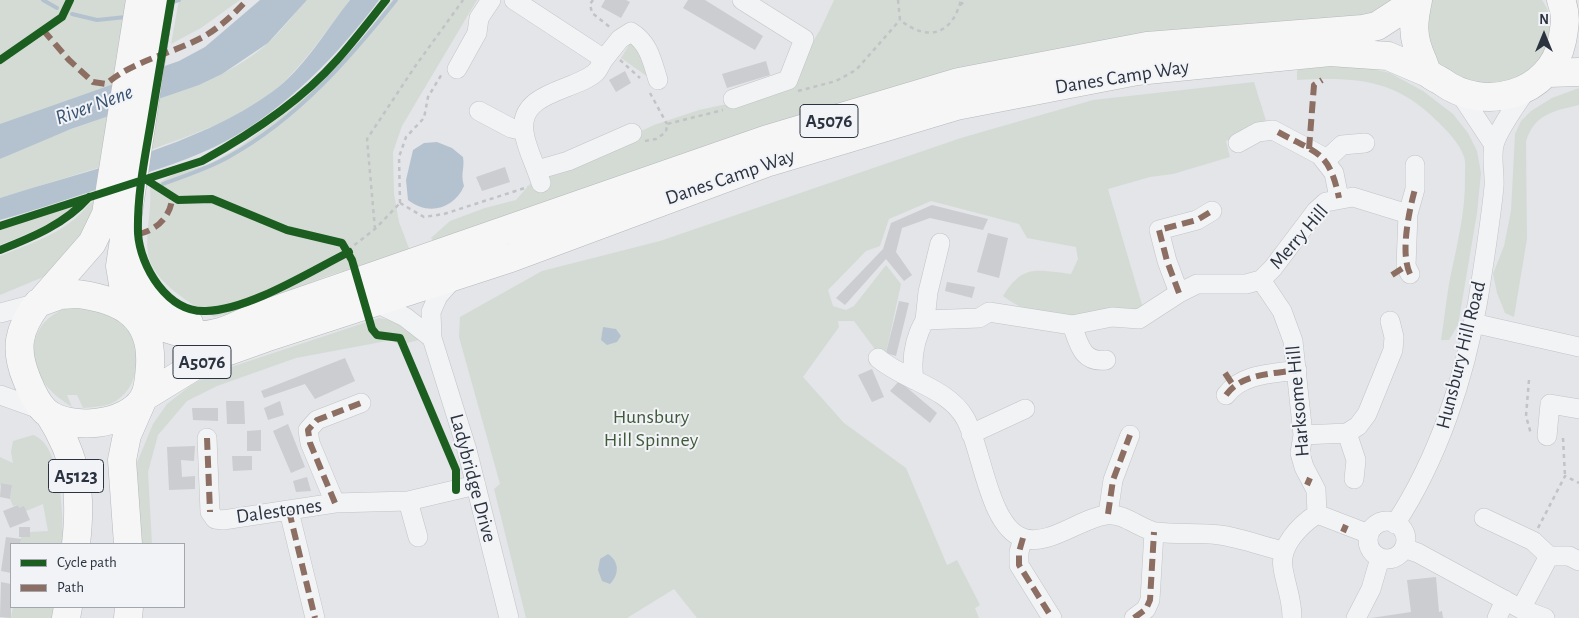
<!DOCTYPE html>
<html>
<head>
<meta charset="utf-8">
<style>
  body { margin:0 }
  #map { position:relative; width:1579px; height:618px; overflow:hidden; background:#e3e5e8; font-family:"Alegreya Sans",sans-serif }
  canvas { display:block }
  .legend { position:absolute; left:10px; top:543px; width:175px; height:65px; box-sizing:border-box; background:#f1f3f7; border:1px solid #a2a6ae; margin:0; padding:6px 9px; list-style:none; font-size:15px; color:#2b3340 }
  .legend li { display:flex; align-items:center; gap:10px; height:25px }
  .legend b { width:25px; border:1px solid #a2a6ae }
  .north { position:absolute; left:1519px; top:10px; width:50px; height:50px; -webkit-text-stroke:4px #f1f3f7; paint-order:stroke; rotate:0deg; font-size:14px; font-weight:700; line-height:20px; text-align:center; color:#2b3340 }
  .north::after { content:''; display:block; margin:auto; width:18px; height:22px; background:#2b3340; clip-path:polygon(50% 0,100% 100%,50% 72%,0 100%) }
</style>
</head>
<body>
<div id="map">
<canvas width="1579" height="618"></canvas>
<ul class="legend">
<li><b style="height:6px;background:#1b5e20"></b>Cycle path</li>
<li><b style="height:6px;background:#8d6e63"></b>Path</li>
</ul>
<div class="north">N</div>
</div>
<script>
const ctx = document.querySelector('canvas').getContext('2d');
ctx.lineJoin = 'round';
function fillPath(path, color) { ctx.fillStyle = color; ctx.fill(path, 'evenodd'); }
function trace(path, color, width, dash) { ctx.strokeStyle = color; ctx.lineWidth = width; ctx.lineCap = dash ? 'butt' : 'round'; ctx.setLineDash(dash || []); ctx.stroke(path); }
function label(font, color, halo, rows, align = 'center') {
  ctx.font = font + ' "Alegreya Sans",sans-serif'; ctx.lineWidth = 4; ctx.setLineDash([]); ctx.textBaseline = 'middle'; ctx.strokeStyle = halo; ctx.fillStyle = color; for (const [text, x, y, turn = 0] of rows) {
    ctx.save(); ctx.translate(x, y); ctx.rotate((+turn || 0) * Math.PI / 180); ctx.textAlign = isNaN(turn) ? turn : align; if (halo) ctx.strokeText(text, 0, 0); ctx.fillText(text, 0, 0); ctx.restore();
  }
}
const green = new Path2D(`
  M0,0H130L115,98L0,139Z
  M179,0H240L201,28L171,44Z
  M307,0H350C326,31 304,65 274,91C241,119 191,135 150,150L159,98C198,85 237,71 268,43C282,30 294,14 307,0Z
  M392,0H477L402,126L393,152L394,194L399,222L410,251L327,276L246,309L214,317C192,305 152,281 148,254C145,232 152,210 150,188L174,174L210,164L239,147L287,112L327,77L361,40Z
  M834,0H1397L1389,8L1360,16L435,244L431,238L450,221L485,208L516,200L530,184L654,125L699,110L732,103L801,61L820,30Z
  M1431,0H1542C1567,34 1532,86 1493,89C1484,89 1452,76 1442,73L1426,47L1428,6Z
  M632,40L638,45L648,77L621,58Z
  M1305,63L1355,65L1390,73L1423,91L1453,114L1468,133L1477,151L1481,173L1477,213L1458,325L1449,340H1441C1444,321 1446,302 1449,284C1456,248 1466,213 1465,175C1465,170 1466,162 1464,157C1459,142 1447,131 1437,121C1394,78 1355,77 1297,80V71Z
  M1254,82L1267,124L1226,141L1230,157L1173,174L1150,177L1108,189L1143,308C1095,315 1045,328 1003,296C1023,264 1036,270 1071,274L1078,259L1076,247L1027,238L1019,224L931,201L889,219L880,246L866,251L828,290L833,306L846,310L854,306L886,265L901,284L886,353L877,352L854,321H838L839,327L803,377L844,423L906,468L947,565L957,560L980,605L975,608L979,618H697L674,589L627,618H526L494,489L500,484L459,337L460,317L542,271L660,241L961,138L1093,100Z
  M1579,88V105C1553,111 1535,114 1526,141L1527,239L1514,317L1505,313L1497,293L1493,274L1504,246L1511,211L1515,134L1521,121L1531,111L1552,98Z
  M113,114L104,166L0,198V159L41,140Z
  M100,199L87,234L48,275L0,295V256C27,245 58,235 79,215C87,208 89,201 100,199Z
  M75,205C58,223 22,236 0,245V229Z
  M85,307C97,309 112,312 121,321C145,343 142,391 110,404C101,407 92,407 83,408L77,395H67L72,407C61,400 50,392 43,381C25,355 33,322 62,310C69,307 78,307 85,307Z
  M379,318C395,320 411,325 419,340L399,345L392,340L296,358L217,386L187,401L158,435L148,472L152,544H138L136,465L153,424L167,404L190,386L213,373Z
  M33,435C62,444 63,519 63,544H20L21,537L30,532L48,531L43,504L26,511L19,508L18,505L13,506L10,499L12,485L2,483L0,486V457L13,463L11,452L13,441Z
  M13,607H55L54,618H11Z`);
const water = new Path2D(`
  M260,0H307L268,43L222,74L199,85L71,129L0,159V124L179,61L205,47Z
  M350,0H379C339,54 286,109 226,141C193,159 155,170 119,182C80,195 40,209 0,220V198C87,170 198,146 272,92C304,69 326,30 350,0Z
  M437,142L452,148L463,157C465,169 460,173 464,186C454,209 428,216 408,200L406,180L413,150L424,143Z
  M603,327L616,329L621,336L617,342L607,345L601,340Z
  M608,554C620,562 619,575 610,584L602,581L598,570L600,559Z`);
const stream = new Path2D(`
  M43,0L57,8
  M169,3L179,0
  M72,14L97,20L126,17
  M163,184C186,175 210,168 230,156C298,118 349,59 396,0`);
const building = new Path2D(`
  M605,0H626L630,2L621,18L601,7Z
  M688,0H705L763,36L755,50L683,8Z
  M766,61L770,75L727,88L722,74Z
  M625,71L631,83L616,92L609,80Z
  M505,167L510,182L482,191L476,177Z
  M932,205L988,219L983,230L930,218L902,228L896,252L912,275L904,281L886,259L845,305L836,298L883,249L891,223Z
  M988,233L1008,238L999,278L977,272Z
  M947,282L975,287L972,298L945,291Z
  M899,301L909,303L896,356L886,353Z
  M345,358L355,381L315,399L305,384L264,398L261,391Z
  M872,369L884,397L872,402L858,375Z
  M899,381L937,413L930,423L890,391Z
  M226,401H244L245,424H227Z
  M280,401L284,415L268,420L264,408Z
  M192,408H218V421L193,420Z
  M288,424L305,467L291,473L273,431Z
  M261,430V451H247V431Z
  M195,446L194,461L181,460L182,477L195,476V489L169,490L167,447Z
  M232,456H252V470L233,471Z
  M307,477L311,491L296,492L293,481Z
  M1,483L12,485L10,499L0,497Z
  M18,505L19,508L24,506L30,520L10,528L3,511Z
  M19,527H30V537H19Z
  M6,537L21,539L20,544H11V573L1,571Z
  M1436,577L1439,612L1442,611L1443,618H1371L1411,612L1407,580Z
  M1,582L11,584V618L0,617Z`);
const path = new Path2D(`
  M593,0L590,4L592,13L611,28
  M898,0L900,20C928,42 952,35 961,0
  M960,5L966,0
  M620,60L640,78
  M798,91L836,81L856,70L900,20
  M650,93L667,124
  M645,141L656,139L666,132L667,124L723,110
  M400,203L424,217L444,214L528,187
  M400,203L399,157L406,137L424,118L428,97L443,72
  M375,229L367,139L414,68L463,0
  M348,250L375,229L400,203
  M372,329L377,335L400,338L453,464
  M1529,380L1526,416L1531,434
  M1563,438L1565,476
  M1538,528L1565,476L1579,483`);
const minor = new Path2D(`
  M514,0L604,59L620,39L631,32C649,43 652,61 658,80
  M457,69L477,33L479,18L491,0
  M1459,92L1494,145
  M733,99L788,80L804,39L742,0
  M479,111L511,128L524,131
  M1238,143L1258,132L1273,130L1320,155L1334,173L1339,198
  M1326,160L1342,145L1365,143
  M537,170L568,161L632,133
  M541,183C536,166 526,148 524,132C518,91 576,91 596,72C599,69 601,63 604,59
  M940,243L928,292L925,320L979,318L989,312L1072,325L1112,317L1139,319L1179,293L1197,284H1246L1261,280L1273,268L1316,211L1326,202L1353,197L1408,214
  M1410,274L1406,266L1408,214L1415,189V165
  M454,278L438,296L431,312L432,338L467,450L509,618
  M1261,280L1282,311L1293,341L1303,435L1300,453L1304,467L1316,490L1317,514
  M1179,293L1167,261L1159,230L1197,220L1212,211
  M374,302L405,317L432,338
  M0,313L38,303
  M1473,323L1579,347
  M1072,325C1079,344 1082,363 1106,360
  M878,358C903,380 947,387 965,418C982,447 988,526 1023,538C1048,547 1081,518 1106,515C1123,512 1140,529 1156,532C1177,535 1199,532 1220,535C1241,538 1262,546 1283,551
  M914,380C911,359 914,339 925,320
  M0,395L45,411
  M1226,395C1242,373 1273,374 1297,370
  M1347,433L1356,460L1354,479
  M971,434L1025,409
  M1303,435L1347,433L1358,426L1367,414L1393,350L1394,337L1390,321
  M1547,436L1550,404L1579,409
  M207,438L210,512L215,519L223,520L335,503L408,501L476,485
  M408,501L418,537
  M335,503L310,443L308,430L317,420L361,403
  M289,511L315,618
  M1108,514L1113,480L1130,435
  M1317,514L1369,534
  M1484,518L1533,541L1549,556H1569L1579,561
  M1368 540a19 19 0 1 1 38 0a19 19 0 1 1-38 0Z
  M1395,524C1438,459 1465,377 1478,300C1484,263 1490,225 1494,187C1495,174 1491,158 1494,145C1498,129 1519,101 1529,86
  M1023,538L1019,552V565L1052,618
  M1404,548L1418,553L1521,609L1545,618
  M1521,609L1549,556
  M1134,618L1146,609L1150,600L1154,532
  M1292,618C1292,598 1286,587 1283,568C1279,546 1300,525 1317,514
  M1356,618L1371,589L1380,558
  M1497,618L1505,600`);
const highway = new Path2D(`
  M1418,0C1413,23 1412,37 1422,59C1424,63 1425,69 1428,73C1431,76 1437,79 1441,81C1483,113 1551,95 1562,41C1565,25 1567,16 1561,0
  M1548,73L1579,72
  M133,260C139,292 161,311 189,323
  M78,294C122,300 153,316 150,366C149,376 149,390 143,399C126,426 70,431 46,412C38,405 31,390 27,380C14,349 18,329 38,303L60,295Z
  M43,299L92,243L106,214L140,0
  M135,314L123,284L120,266L160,0
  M137,316C161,327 189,340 216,333C230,330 243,322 256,317L765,140L959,82L1147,46L1363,29L1377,26L1417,0
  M144,397L206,359L265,338L511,258L769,162L956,106L1137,71L1330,52L1388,56L1428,73
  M49,414C77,458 82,492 76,544
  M128,544L122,460L127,435L142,401
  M66,618L68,607
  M128,618L129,607`);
const quiet = new Path2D(`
  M43,30L69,60L93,82L106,84C133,61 171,54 203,37C219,28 234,14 247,0
  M1278,132C1318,154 1329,151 1339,198
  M1309,149L1314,85L1322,80
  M138,234C156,231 171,216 172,198
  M1410,274C1400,253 1409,211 1415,189
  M1392,275L1406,266
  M1179,293L1167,261L1159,230L1197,220L1212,211
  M1225,373L1233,385
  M1226,395C1242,373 1273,374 1297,370
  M207,438L210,512
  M1307,485L1310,478
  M335,503L310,443L308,430L317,420L361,403
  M289,511L315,618
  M1108,514L1113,480L1130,435
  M1343,532L1346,525
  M1023,538L1019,552V565L1052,618
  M1134,618L1146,609L1150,600L1154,532`);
const cycleway = new Path2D(`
  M171,0C164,42 157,85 150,127C144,162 137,197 138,233C140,267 168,313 206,311C249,310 309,272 349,252
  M0,60L62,17L70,0
  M145,179L178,200L212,199L287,230L342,243L352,260L372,329L377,335L400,338L456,470V490
  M0,226L202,161C251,134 300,102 337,60C354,41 370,20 386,0
  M0,250C33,237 65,224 89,197`);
const shields = [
  [829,121,58],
  [202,362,58],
  [76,476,55]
];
const shieldNames = [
  ["A5076",829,121],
  ["A5076",202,362],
  ["A5123",76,476]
];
const streetNames = [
  ["Danes Camp Way",1122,77,-9],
  ["Danes Camp Way",730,177,-19],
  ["Merry Hill",1299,237,-49],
  ["Hunsbury Hill Road",1461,355,-76],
  ["Harksome Hill",1298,401,-95],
  ["Ladybridge Drive",473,478,75],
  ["Dalestones",279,511,-8]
];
const parkNames = [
  ["Hunsbury",651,417],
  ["Hill Spinney",651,440]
];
const waterNames = [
  ["River Nene",94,105,-20]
];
fillPath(green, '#d4dbd4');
fillPath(water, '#b4c2d0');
trace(stream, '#b4c2d0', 4);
fillPath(building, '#cbcdd0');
trace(minor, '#c1c3c6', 20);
trace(highway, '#b5b8bc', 29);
trace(path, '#c1c3c6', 2.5, [4, 4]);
trace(minor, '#f2f3f5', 19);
trace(highway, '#f6f6f7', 28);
trace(quiet, '#8d6e63', 6, [12, 6]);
trace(cycleway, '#1b5e20', 8);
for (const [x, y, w] of shields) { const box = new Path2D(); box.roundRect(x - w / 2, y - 16.5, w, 33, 4); ctx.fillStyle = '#f1f3f7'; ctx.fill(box); trace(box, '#2b3340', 1); }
label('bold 19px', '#2b3340', null, shieldNames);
label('20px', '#2b3340', '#f1f3f7', streetNames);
label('20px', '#405a3a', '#f1f3f7', parkNames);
label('italic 21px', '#385270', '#f1f3f7', waterNames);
</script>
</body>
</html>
